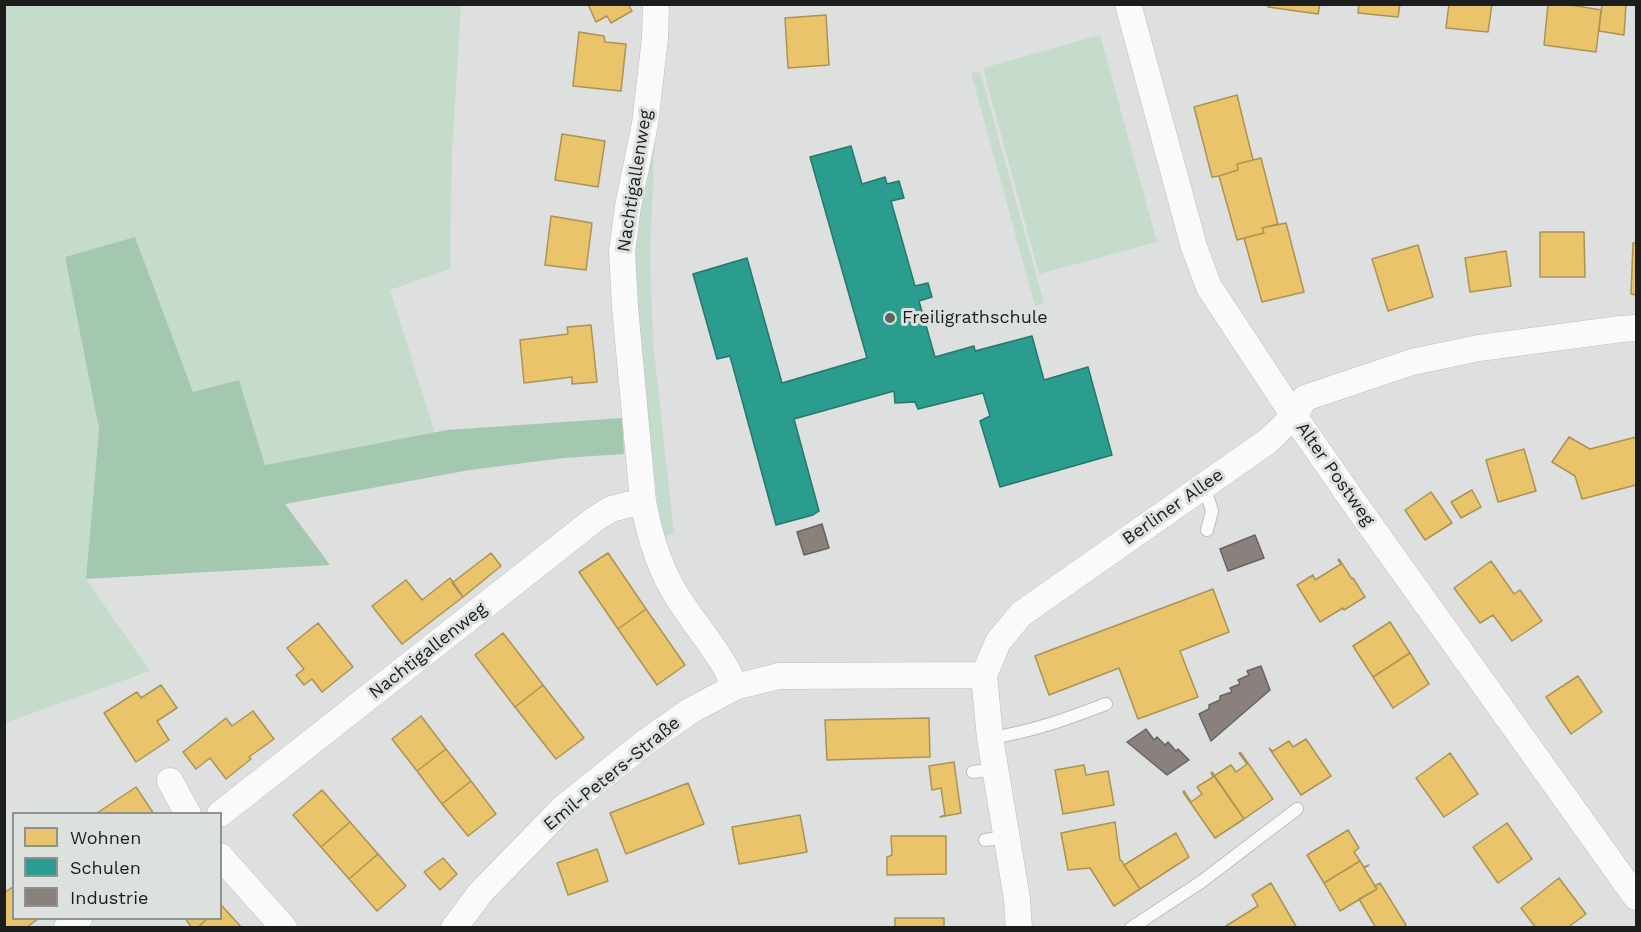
<!DOCTYPE html>
<html>
<head>
<meta charset="utf-8">
<style>
  body { margin:0 }
  #map { position:relative; width:1641px; height:932px; overflow:hidden; background:#dde0de; font-family:"Work Sans",sans-serif }
  canvas { display:block }
  .frame { position:absolute; inset:0; border:6px solid #1c1e1d; pointer-events:none }
  .legend { position:absolute; left:12px; top:812px; width:210px; height:108px; box-sizing:border-box; background:#dce1dd; border:2px solid #8f9390; margin:0; padding:8px 10px; list-style:none; font-size:18px; color:#1c1e1d }
  .legend li { display:flex; align-items:center; gap:12px; height:30px }
  .legend b { width:30px; border:2px solid #8f9390 }
</style>
</head>
<body>
<div id="map">
<canvas width="1641" height="932"></canvas>
<div class="frame"></div>
<ul class="legend">
<li><b style="height:16px;background:#e9c46a"></b>Wohnen</li>
<li><b style="height:16px;background:#2a9d8f"></b>Schulen</li>
<li><b style="height:16px;background:#8a817c"></b>Industrie</li>
</ul>
</div>
<script>
const ctx = document.querySelector('canvas').getContext('2d');
ctx.lineJoin = 'round';
function fillPath(path, color) { ctx.fillStyle = color; ctx.fill(path, 'evenodd'); }
function trace(path, color, width, dash) { ctx.strokeStyle = color; ctx.lineWidth = width; ctx.lineCap = dash ? 'butt' : 'round'; ctx.setLineDash(dash || []); ctx.stroke(path); }
function label(font, color, halo, rows, align = 'center') {
  ctx.font = font + ' "Work Sans",sans-serif'; ctx.lineWidth = 6; ctx.setLineDash([]); ctx.textBaseline = 'middle'; ctx.strokeStyle = halo; ctx.fillStyle = color; for (const [text, x, y, turn = 0] of rows) {
    ctx.save(); ctx.translate(x, y); ctx.rotate((+turn || 0) * Math.PI / 180); ctx.textAlign = isNaN(turn) ? turn : align; if (halo) ctx.strokeText(text, 0, 0); ctx.fillText(text, 0, 0); ctx.restore();
  }
}
const green = new Path2D(`
  M5,5H461L452,153L450,269L390,290L435,433L265,465L239,380L193,393L135,238L65,257L99,429L86,579L150,671L5,723Z
  M1100,35L1157,242L1039,274L983,68Z
  M980,71L1044,303L1035,306L971,73Z
  M655,136L650,253L653,342L674,533L664,538L660,526L636,313L633,254L635,221Z`);
const forest = new Path2D(`
  M135,237L193,392L239,380L265,465L447,430L622,418L624,454L563,458L470,470L285,504L330,565L86,579L99,429L65,257Z`);
const homes = new Path2D(`
  M588,4H628L632,11L611,23L607,16L596,22Z
  M1268,4H1320L1318,14L1268,7Z
  M1359,4H1400L1398,17L1358,13Z
  M1449,4H1492L1488,32L1446,28Z
  M1548,4H1565L1601,10L1596,52L1544,45Z
  M1602,4H1626L1624,35L1599,31Z
  M826,15L829,65L788,68L785,18Z
  M579,32L604,36L605,42L626,44L621,91L573,86Z
  M1237,95L1253,160L1237,164L1238,170L1219,176L1212,177L1194,107Z
  M562,134L605,141L598,187L555,180Z
  M1261,158L1278,224L1262,228L1264,233L1237,240L1219,176L1238,170L1237,164Z
  M551,216L592,223L586,270L545,265Z
  M1286,223L1304,292L1262,302L1244,238L1264,233L1262,228Z
  M1540,232H1584L1585,277H1540Z
  M1633,243H1636V295L1631,294Z
  M1418,245L1433,297L1388,311L1372,259Z
  M1506,251L1511,286L1470,292L1465,258Z
  M591,325L597,382L572,384V377L524,383L520,340L568,334L567,327Z
  M1569,437L1590,449L1636,437V485L1582,499L1575,476L1552,462Z
  M1524,449L1536,491L1498,502L1486,460Z
  M1472,490L1481,507L1461,518L1451,502Z
  M1431,492L1452,523L1425,540L1405,510Z
  M491,553L501,566L463,597L452,583Z
  M608,553L646,609L618,629L579,572Z
  M1339,559L1352,579L1353,578L1365,597L1344,610L1343,608L1320,622L1297,585L1313,575L1315,580L1341,564L1338,560Z
  M1491,561L1514,594L1520,590L1542,621L1512,641L1493,615L1480,623L1454,588Z
  M450,578L463,597L402,644L372,606L406,580L422,600Z
  M1213,589L1229,632L1180,651L1198,697L1138,719L1119,668L1049,695L1035,656Z
  M646,609L685,665L657,685L618,629Z
  M1390,622L1410,653L1373,677L1353,646Z
  M318,623L353,667L322,692L312,679L304,685L296,675L304,669L287,648Z
  M503,633L543,685L515,707L475,655Z
  M1410,653L1429,684L1393,708L1373,677Z
  M1578,676L1602,712L1571,734L1546,697Z
  M161,685L177,708L157,721L169,740L136,762L104,713L137,692L141,698Z
  M543,685L584,738L556,759L515,707Z
  M253,711L274,739L249,757L251,759L226,779L210,758L196,769L183,752L226,718L232,726Z
  M421,716L446,749L417,771L392,739Z
  M929,718L930,757L827,760L825,720Z
  M1306,739L1331,776L1301,795L1269,748L1273,751L1289,741L1293,747Z
  M446,749L471,781L442,804L417,771Z
  M1239,753H1241L1273,799L1244,819L1214,776L1231,765L1236,772L1247,764Z
  M1450,753L1478,794L1444,817L1416,778Z
  M954,762L961,813L940,817L945,815L941,788L932,790L929,766Z
  M1084,765L1086,775L1108,771L1114,805L1063,814L1055,770Z
  M1212,772L1244,819L1215,838L1183,792L1184,791L1191,802L1202,794L1197,787L1213,777L1211,773Z
  M471,781L496,814L468,836L442,804Z
  M688,783L704,824L626,854L610,813Z
  M136,787L154,814H97V813Z
  M322,790L350,822L321,847L293,815Z
  M800,815L807,852L739,864L732,827Z
  M350,822L378,854L349,879L321,847Z
  M1115,822L1120,860L1122,861L1124,865L1140,889L1114,906L1090,868L1068,870L1061,833Z
  M1507,823L1532,859L1498,883L1473,847Z
  M1348,830L1359,848L1354,852L1360,861L1324,883L1307,855Z
  M1176,833L1189,857L1140,889L1124,865Z
  M891,836H946V874L887,875V857L892,855Z
  M597,849L608,881L568,895L557,863Z
  M378,854L406,886L377,911L349,879Z
  M443,858L457,874L440,890L424,872Z
  M1360,861L1364,867L1369,865L1364,868L1377,889L1340,911L1324,883Z
  M1559,878L1586,914L1567,928H1536L1521,908Z
  M1271,883L1297,928H1227L1226,926L1258,906L1252,895Z
  M1380,883L1406,925L1402,928H1376L1359,899L1377,889L1375,886Z
  M14,886V918H39L26,928H4V893Z
  M222,906L242,928H197L208,918H220V907Z
  M185,918H208L197,928H192Z
  M895,918H944V928H895Z`);
const schools = new Path2D(`
  M851,146L862,184L885,177L887,184L899,181L904,198L891,201L915,286L928,283L932,297L919,301L935,357L974,346L975,351L1032,336L1044,380L1088,367L1112,455L1000,487L980,421L990,416L983,393L918,409L915,402L895,403L894,391L794,419L819,511L813,515L776,525L730,356L717,359L693,274L747,258L782,383L867,358L810,157Z`);
const industry = new Path2D(`
  M822,524L829,548L804,555L797,532Z
  M1255,535L1264,558L1228,571L1220,549Z
  M1261,666L1270,690L1211,741L1199,714L1209,709V705L1220,700V696L1232,692L1230,688L1240,684L1238,680L1249,675L1247,671Z
  M1146,729L1154,740L1157,737L1165,745L1168,742L1176,751L1178,749L1189,760L1167,775L1127,742Z`);
const service = new Path2D(`
  M1204,485L1212,511L1207,530
  M990,738C1031,732 1067,719 1106,704
  M973,772L995,769
  M985,840L1007,837
  M1131,928L1201,882L1297,809`);
const minor = new Path2D(`
  M656,4L655,38L645,124L628,206L622,251L625,307L643,501C649,534 661,573 680,601C699,630 722,655 735,687
  M1128,4L1194,247L1209,287L1294,416L1353,501L1636,897
  M170,781L188,814
  M220,814L595,519L611,509L643,501
  M220,856L284,928
  M67,928L79,918
  M454,928L481,892L562,809L643,744L690,711L735,687L779,676L984,675
  M1019,928L1017,899L990,738L984,675L998,642L1021,614L1268,441L1294,416L1305,398L1412,362L1479,348L1621,329L1636,328`);
const markers = [
  [890,318,6,"#606261"]
];
const streetNames = [
  ["Nachtigallenweg",635,181,-81],
  ["Alter Postweg",1335,474,55],
  ["Berliner Allee",1173,507,-35],
  ["Nachtigallenweg",428,651,-38],
  ["Emil-Peters-Straße",612,774,-39]
];
const poiNames = [
  ["Freiligrathschule",902,318]
];
fillPath(green, '#c5dccc');
fillPath(forest, '#a4c8af');
fillPath(homes, '#e9c46a');
trace(homes, '#ac9253', 1.5);
fillPath(schools, '#2a9d8f');
trace(schools, '#26776d', 1.5);
fillPath(industry, '#8a817c');
trace(industry, '#696360', 1.5);
trace(service, '#bbbebc', 14);
trace(minor, '#bbbebc', 27);
trace(service, '#fafafa', 12);
trace(minor, '#fafafa', 26);
for (const [x, y, r, color] of markers) { const dot = new Path2D(); dot.arc(x, y, r, 0, 2 * Math.PI); ctx.fillStyle = color; ctx.fill(dot); trace(dot, '#dce1dd', 2); }
label('18px', '#1c1e1d', '#dce1dd', streetNames);
label('18px', '#1c1e1d', '#dce1dd', poiNames, 'left');
</script>
</body>
</html>
